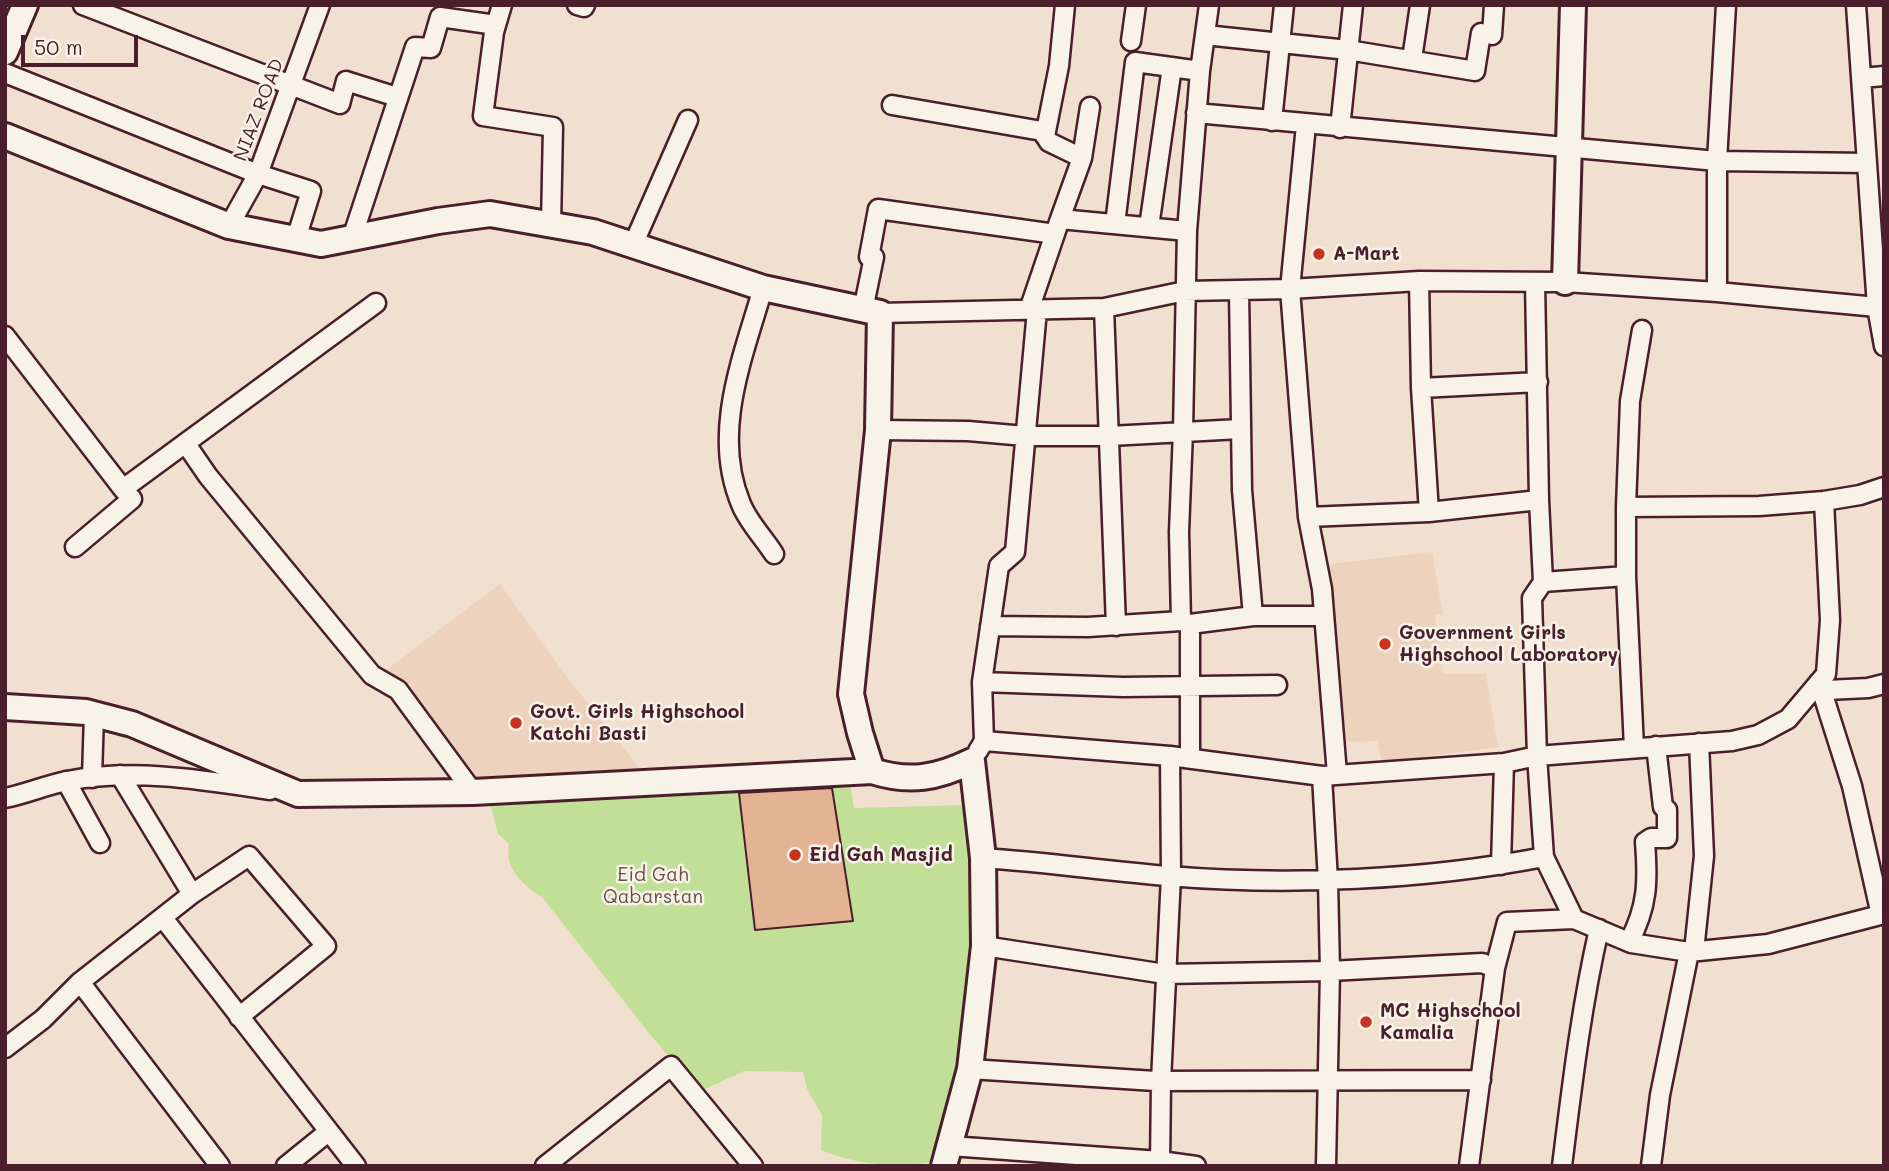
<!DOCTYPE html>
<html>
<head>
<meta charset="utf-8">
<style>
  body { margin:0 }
  #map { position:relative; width:1889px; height:1171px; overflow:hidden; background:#f1e0cf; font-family:Mali,sans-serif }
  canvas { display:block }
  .frame { position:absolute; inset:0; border:7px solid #4a1f2b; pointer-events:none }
  .scale { position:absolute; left:21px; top:35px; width:117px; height:32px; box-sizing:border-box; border:4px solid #4a1f2b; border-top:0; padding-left:9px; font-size:21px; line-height:24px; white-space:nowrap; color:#4a1f2b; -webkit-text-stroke:5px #f7f3e8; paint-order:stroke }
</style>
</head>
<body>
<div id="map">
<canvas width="1889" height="1171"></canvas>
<div class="frame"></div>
<div class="scale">50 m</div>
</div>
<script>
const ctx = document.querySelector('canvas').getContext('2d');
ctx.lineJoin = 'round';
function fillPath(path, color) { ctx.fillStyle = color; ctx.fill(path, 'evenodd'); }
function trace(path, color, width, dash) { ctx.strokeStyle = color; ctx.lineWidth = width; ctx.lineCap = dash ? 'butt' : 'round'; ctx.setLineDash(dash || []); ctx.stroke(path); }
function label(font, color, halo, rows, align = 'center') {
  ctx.font = font + ' Mali,sans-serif'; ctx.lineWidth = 5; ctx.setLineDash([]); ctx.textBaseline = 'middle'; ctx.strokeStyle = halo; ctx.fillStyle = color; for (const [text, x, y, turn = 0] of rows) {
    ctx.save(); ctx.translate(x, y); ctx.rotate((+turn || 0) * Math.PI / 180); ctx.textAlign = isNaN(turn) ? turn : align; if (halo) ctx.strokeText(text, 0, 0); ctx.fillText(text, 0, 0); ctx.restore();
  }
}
const built = new Path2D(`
  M1432,552L1443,615H1435L1443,674H1486L1498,747L1382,762L1377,741L1342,742L1321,565Z
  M500,584L566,676L642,771L477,781L385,671Z`);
const green = new Path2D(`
  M849,776L854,808L967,805L979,856L978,957L942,1161C899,1167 861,1167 821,1150L822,1115L807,1089L803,1072L744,1071L699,1092L648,1032L542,897C523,885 504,869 509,844L498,834L489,799L738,784L755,930L853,921L831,777Z`);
const building = new Path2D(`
  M832,788L853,921L755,930L739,793Z`);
const street = new Path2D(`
  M83,5L340,104L346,81L397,97
  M502,5L494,32L483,116L553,127L551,225
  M577,5L584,7L585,5
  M1856,5L1877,307L1884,346
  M1205,35L1348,50L1475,71L1481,33L1492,35L1494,5
  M1131,41L1136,5
  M1412,59L1420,5
  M5,73L258,174L311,191L296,239
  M1862,78L1884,76
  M892,105L1042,131L1049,142L1082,158L1060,219
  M1196,113L1717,161L1867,163
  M1272,121L1284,5
  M1306,125L1290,289L1308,517L1322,589L1337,774
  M1340,128L1353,5
  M1045,136L1059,66L1065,5
  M1082,158L1090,107
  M1115,224L1135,62L1200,71
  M229,226L258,174L320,5
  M1149,227L1172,67
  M352,238L415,47L431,48L440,17L496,25
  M633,245L688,120
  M1419,281L1421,388L1429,512
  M1535,282L1539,500L1543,582L1532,598L1537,756L1544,857L1574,919
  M763,288C743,357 711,433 741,504C748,522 764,538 774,554
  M1239,291L1242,490L1253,616
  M1717,292V161L1726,5
  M1104,308L1116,626
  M863,310L874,257H869L878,209L1055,234
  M1029,310L1060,219L1187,231
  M880,313L1104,308L1185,291L1290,289L1419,281L1565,282L1717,292L1877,307
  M5,336L123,489
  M1421,388L1538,382
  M878,430L968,431L1025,436H1110L1240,429
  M186,444L208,476L372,675L398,690L473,792
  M1626,507L1630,401L1642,330
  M1308,517L1429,512L1539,500
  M75,547L132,499L123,489L376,303
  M1626,576V507L1759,506L1824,501L1860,495L1884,487
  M1543,582L1626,576L1634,748
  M1181,621L1179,532L1183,431L1187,231L1200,71L1209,5
  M1190,624V758
  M990,626L1088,627L1181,621L1190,624L1253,616H1323
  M982,682L1123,687L1277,685
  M1819,682L1852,786L1881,915
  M1819,682L1827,690L1868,688L1884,684
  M984,741L1170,756L1322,776L1504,763L1537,756L1732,741L1758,735L1788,719L1826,674L1830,620L1824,501
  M978,751L984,741L982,682L999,566L1015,552L1037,310
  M120,775L192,894
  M1322,776L1328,881L1330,971L1326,1166
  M92,778L94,714
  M66,781L100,843
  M5,798C26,794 46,785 67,781C135,768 203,780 270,790
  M983,858C1045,862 1106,871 1168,876C1289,886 1425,880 1544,857
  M1501,865L1504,763
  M163,918L356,1166
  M1629,942C1648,906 1648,881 1645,842L1651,838H1667V810L1663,807L1656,746
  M984,946L1165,974L1330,971L1482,963L1495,968L1469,1166
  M1694,951L1704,856L1699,743
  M1495,968L1507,922L1574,919L1631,943L1689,952L1768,944L1884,914
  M80,982L220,1166
  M5,1048L43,1019L80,982L192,894L249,856L326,946L239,1017
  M970,1069L1155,1081L1481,1080
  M950,1146L1160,1161L1196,1166
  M286,1166L328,1132
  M545,1166L671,1066L753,1166
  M1160,1166L1161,1081L1171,876L1170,756
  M1562,1166C1572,1086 1581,1008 1599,929
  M1651,1166L1660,1095L1689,952`);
const secondary = new Path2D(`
  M5,52L25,5
  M5,136L229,226L321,244L438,221L490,214L593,232L763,288L880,313L878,430L851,694L860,733L872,771C910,783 937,778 972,761L983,858L984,946L970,1069L944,1166
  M1565,282L1573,5
  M5,707L86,712L132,724L298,794L473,792L872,771`);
const markers = [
  [1319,254,7,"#c8321e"],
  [1385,644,7,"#c8321e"],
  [516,723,7,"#c8321e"],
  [795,855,7,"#c8321e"],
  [1366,1022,7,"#c8321e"]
];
const streetNames = [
  ["NIAZ ROAD",259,110,-69]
];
const poiNames = [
  ["A-Mart",1333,254],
  ["Government Girls",1399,633],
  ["Highschool Laboratory",1399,655],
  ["Govt. Girls Highschool",530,712],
  ["Katchi Basti",530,734],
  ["Eid Gah Masjid",809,855],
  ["MC Highschool",1380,1011],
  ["Kamalia",1380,1033]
];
const parkNames = [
  ["Eid Gah",653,875],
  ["Qabarstan",653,897]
];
fillPath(built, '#edd2bd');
fillPath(green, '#c1df97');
fillPath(building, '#e3b394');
trace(building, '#4a1f2b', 2);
trace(street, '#4a1f2b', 23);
trace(secondary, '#4a1f2b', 30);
trace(street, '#f7f3e8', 18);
trace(secondary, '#f7f3e8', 24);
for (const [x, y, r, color] of markers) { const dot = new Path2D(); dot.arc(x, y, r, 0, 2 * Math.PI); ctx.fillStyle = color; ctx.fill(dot); trace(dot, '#f7f3e8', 2.5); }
label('19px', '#4a1f2b', '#f7f3e8', streetNames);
label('bold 19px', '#4a1f2b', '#f7f3e8', poiNames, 'left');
label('19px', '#684f46', '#f7f3e8', parkNames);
</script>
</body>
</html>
